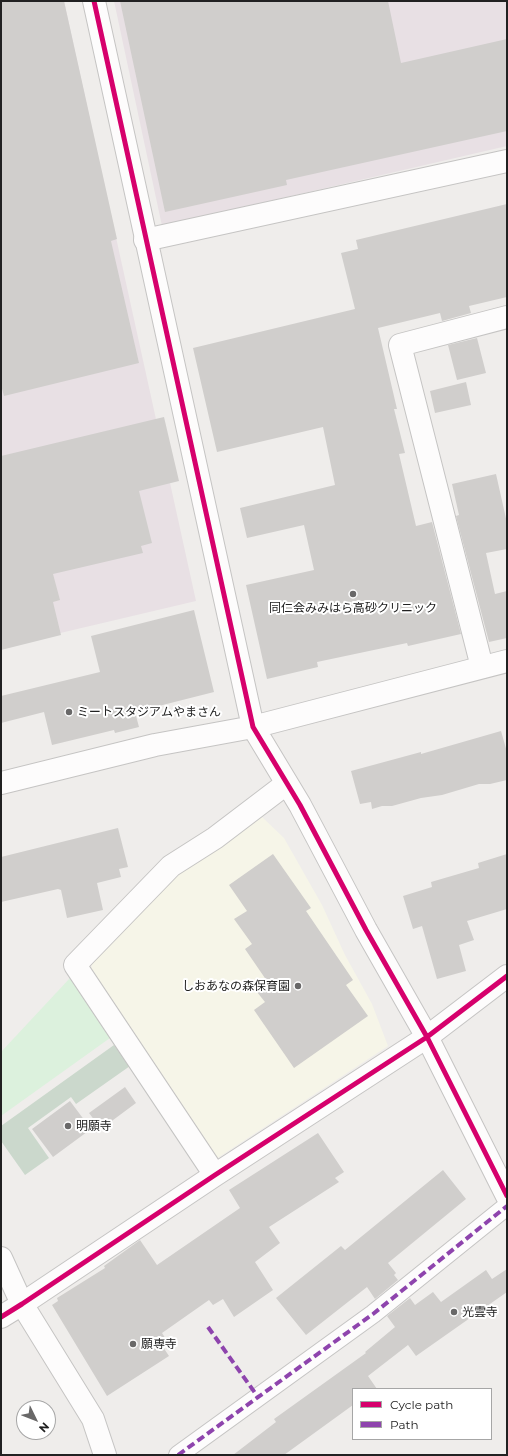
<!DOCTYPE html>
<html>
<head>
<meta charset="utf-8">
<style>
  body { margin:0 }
  #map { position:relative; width:508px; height:1456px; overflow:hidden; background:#efedeb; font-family:Montserrat,sans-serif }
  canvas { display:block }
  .frame { position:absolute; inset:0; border:2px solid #212121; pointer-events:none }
  .legend { position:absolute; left:352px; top:1388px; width:140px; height:52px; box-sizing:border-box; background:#fff; border:1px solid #a6a6a6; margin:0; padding:5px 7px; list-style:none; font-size:12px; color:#212121 }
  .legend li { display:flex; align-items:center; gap:8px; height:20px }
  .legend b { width:20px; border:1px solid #a6a6a6 }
  .north { position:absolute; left:16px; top:1400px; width:40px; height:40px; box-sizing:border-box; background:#fff; border:1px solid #a6a6a6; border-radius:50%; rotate:133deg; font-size:11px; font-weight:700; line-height:16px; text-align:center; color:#212121 }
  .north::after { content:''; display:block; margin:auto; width:14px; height:18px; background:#696868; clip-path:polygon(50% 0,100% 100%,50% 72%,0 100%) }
</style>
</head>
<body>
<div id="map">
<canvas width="508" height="1456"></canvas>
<div class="frame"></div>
<ul class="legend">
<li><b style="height:5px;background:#d6006c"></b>Cycle path</li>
<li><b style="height:5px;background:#8e44ad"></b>Path</li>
</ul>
<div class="north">N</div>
</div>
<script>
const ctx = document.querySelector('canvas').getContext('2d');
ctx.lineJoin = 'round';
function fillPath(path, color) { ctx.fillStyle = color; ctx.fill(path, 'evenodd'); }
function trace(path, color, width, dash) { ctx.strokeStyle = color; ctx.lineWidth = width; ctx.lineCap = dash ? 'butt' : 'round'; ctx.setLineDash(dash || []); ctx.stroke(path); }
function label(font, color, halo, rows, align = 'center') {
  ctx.font = font + ' Montserrat,"Noto Sans JP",sans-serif'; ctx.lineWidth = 4; ctx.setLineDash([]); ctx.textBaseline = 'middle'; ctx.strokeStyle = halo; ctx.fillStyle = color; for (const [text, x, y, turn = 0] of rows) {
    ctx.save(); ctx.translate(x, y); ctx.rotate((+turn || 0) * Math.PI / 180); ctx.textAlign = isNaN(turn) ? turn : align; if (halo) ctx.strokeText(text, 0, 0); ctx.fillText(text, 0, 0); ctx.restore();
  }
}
const industrial = new Path2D(`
  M1,1H64L196,601L1,647Z
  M114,1H507V146L162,226Z`);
const education = new Path2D(`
  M261,816L284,838L322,905L345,955L372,1004L388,1046L216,1159L91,970L93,956L172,873Z`);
const cemetery = new Path2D(`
  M114,1045L130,1066L76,1104L71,1097L28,1128L49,1158L25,1175L1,1141V1126Z`);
const park = new Path2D(`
  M70,978L110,1038L1,1116V1052Z`);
const building = new Path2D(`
  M1,1H64L117,239L111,241L139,363L4,396L1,385Z
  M120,1H388L401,63L507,39V131L286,180L287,185L165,212Z
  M507,204V297L469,306L471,313L442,321L440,313L378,328L397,409H394L405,453L399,454L416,526L432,522L461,634L408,646L407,643L317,662L318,667L267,679L246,585L314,570L304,525L247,538L240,508L335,485L323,427L217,452L193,348L355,309L341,253L358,249L356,240Z
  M477,338L486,373L457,380L448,345Z
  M466,382L471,405L435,413L430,391Z
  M164,417L179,481L139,491L152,543L141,546L143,553L53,574L60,600L53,602L61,635L1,650V456Z
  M496,474L507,523V549L486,553L495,594L507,591V638L489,642L456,516L459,515L452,484Z
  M194,610L214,692L135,712L139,727L115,733L114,730L52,745L44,712L1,723V696L100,672L91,636Z
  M501,731L507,752V780L490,784H479L442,795L421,798L392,806H382L372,809L371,802L360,804L351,771L421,752V754Z
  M118,828L128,867L119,869L121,877L97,883L103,910L67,918L61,890L58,889L1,902V857Z
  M273,854L311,908L306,911L353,980L346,985L368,1016L294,1068L254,1010L265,1002L257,992L269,984L245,949L252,944L234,919L247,911L229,885Z
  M507,854V909L467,921L474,940L459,945L466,971L437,979L422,926L413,929L403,896L432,887L431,882L479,868L478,863Z
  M125,1087L136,1103L101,1129L89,1113Z
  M70,1101L91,1129L53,1157L32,1129Z
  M318,1133L344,1172L335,1178L339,1182L269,1227L280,1243L255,1262L273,1290L234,1317L223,1299L213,1305L209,1300L162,1333L167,1341L161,1344L169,1356L107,1396L52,1305L58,1301L57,1298L105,1268L104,1266L140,1240L157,1265L240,1208L229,1190Z
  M443,1170L466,1199L388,1263L396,1273L394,1275L398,1280L375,1299L367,1287L306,1335L276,1298L341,1246L345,1250Z
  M507,1269V1292L416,1356L408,1345L368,1376L377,1389H353V1405L284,1455H233L276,1422L274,1419L366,1353L365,1352L395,1327L387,1316L410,1298L415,1305L433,1292L441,1302L486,1270L492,1279Z`);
const pedestrian = new Path2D(`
  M178,1455L373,1314L507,1206`);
const minor = new Path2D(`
  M145,240L507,161
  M482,667L400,345L507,317
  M215,1175L75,965L171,866L215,838L286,784
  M22,1304L215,1175L427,1037`);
const tertiary = new Path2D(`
  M94,1L253,727L300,805L366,930L427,1037L507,1196
  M1,783L155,745L253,727L507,661
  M427,1037L507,976
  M1,1258L22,1304L93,1419L105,1455
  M1,1317L22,1304`);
const quiet = new Path2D(`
  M208,1327L258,1397
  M178,1455L373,1314L507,1206`);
const cycleway = new Path2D(`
  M94,1L253,727L300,805L366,930L427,1037L507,1196
  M1,1317L22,1304L215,1175L427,1037L507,976`);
const markers = [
  [353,594,4,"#696868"],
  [69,712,4,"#696868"],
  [298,986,4,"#696868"],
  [68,1126,4,"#696868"],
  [454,1312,4,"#696868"],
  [133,1344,4,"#696868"]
];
const poiNames = [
  ["同仁会みみはら高砂クリニック",353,608,"center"],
  ["ミートスタジアムやまさん",77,712],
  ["しおあなの森保育園",290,986,"right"],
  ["明願寺",76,1126],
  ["光雲寺",462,1312],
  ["願専寺",141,1344]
];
fillPath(industrial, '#e8e0e4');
fillPath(education, '#f6f5e8');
fillPath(cemetery, '#cbd8cc');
fillPath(park, '#dcf1dd');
fillPath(building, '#d0cecc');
trace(pedestrian, '#c5c4c3', 20);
trace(minor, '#c5c4c3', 24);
trace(tertiary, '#c5c4c3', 24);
trace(pedestrian, '#fdfcfc', 18);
trace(minor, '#fdfcfc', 22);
trace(tertiary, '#fdfcfc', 22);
trace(quiet, '#8e44ad', 4, [8, 4]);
trace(cycleway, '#d6006c', 5);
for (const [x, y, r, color] of markers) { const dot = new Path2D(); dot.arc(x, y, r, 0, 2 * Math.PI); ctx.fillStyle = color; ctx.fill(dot); trace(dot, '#fff', 1.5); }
label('12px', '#212121', '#fff', poiNames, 'left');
</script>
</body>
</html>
